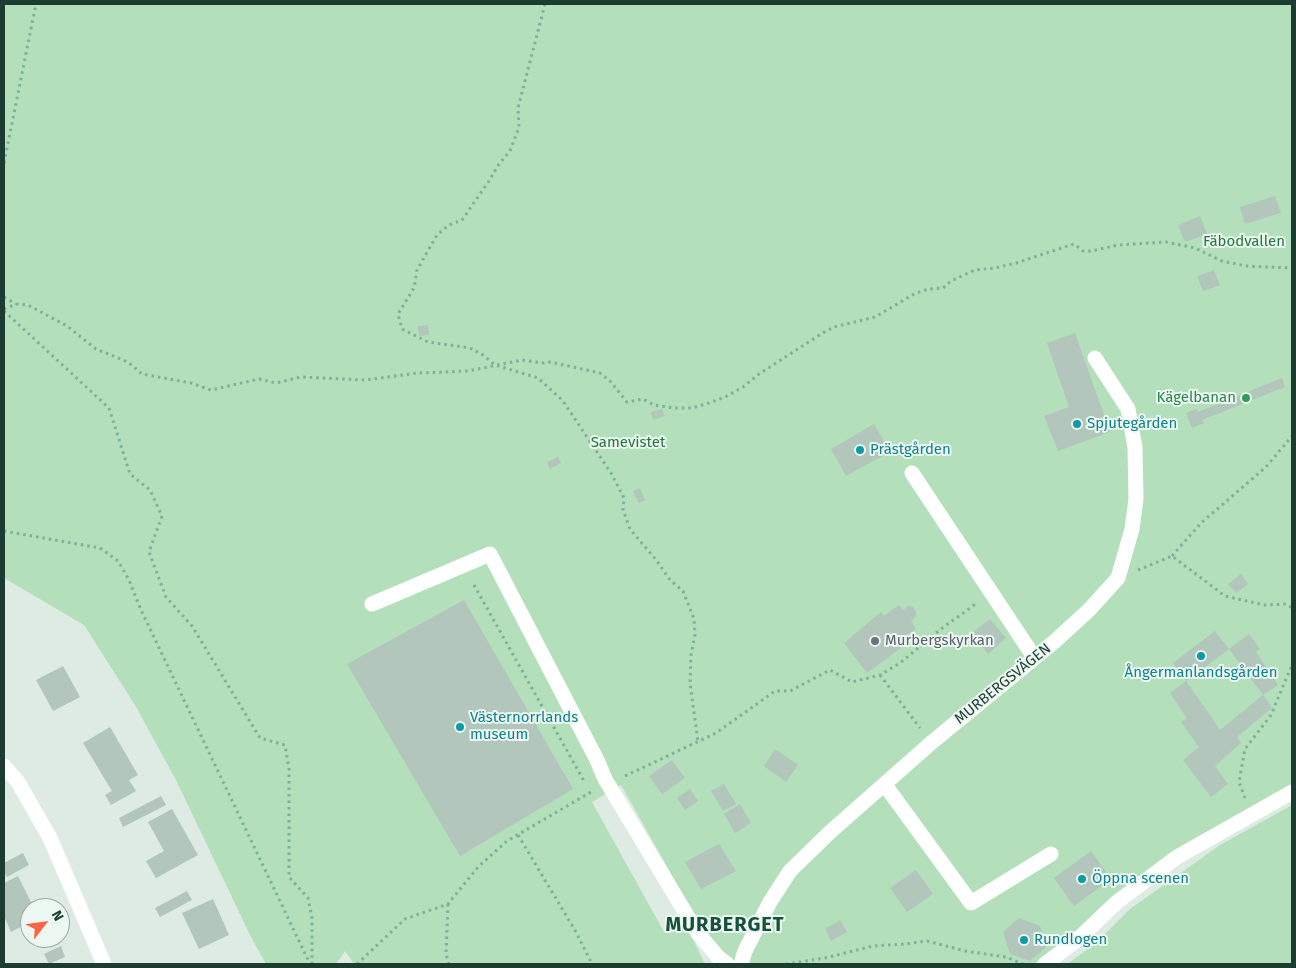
<!DOCTYPE html>
<html>
<head>
<meta charset="utf-8">
<style>
  body { margin:0 }
  #map { position:relative; width:1296px; height:968px; overflow:hidden; background:#ddebe3; font-family:"Fira Sans",sans-serif }
  canvas { display:block }
  .frame { position:absolute; inset:0; border:5px solid #1d3c31; pointer-events:none }
  .north { position:absolute; left:20px; top:898px; width:50px; height:50px; box-sizing:border-box; background:#edf7f1; border:1px solid #9aaca4; border-radius:50%; rotate:60deg; font-size:14px; font-weight:700; line-height:20px; text-align:center; color:#1d3c31 }
  .north::after { content:''; display:block; margin:auto; width:18px; height:22px; background:#ff6347; clip-path:polygon(50% 0,100% 100%,50% 72%,0 100%) }
</style>
</head>
<body>
<div id="map">
<canvas width="1296" height="968"></canvas>
<div class="frame"></div>
<div class="north">N</div>
</div>
<script>
const ctx = document.querySelector('canvas').getContext('2d');
ctx.lineJoin = 'round';
function fillPath(path, color) { ctx.fillStyle = color; ctx.fill(path, 'evenodd'); }
function trace(path, color, width, dash) { ctx.strokeStyle = color; ctx.lineWidth = width; ctx.lineCap = dash ? 'butt' : 'round'; ctx.setLineDash(dash || []); ctx.stroke(path); }
function label(font, color, halo, rows, align = 'center') {
  ctx.font = font + ' "Fira Sans",sans-serif'; ctx.lineWidth = 4; ctx.setLineDash([]); ctx.textBaseline = 'middle'; ctx.strokeStyle = halo; ctx.fillStyle = color; for (const [text, x, y, turn = 0] of rows) {
    ctx.save(); ctx.translate(x, y); ctx.rotate((+turn || 0) * Math.PI / 180); ctx.textAlign = isNaN(turn) ? turn : align; if (halo) ctx.strokeText(text, 0, 0); ctx.fillText(text, 0, 0); ctx.restore();
  }
}
const green = new Path2D(`
  M4,4H1292V784L1179,850L1034,964H719L709,941L621,785L592,802L664,932L684,921L705,964H354L345,951L336,964H266L251,937L176,780L135,705L84,625L4,578Z
  M1292,805V964H1067L1095,944L1130,909L1220,845Z`);
const building = new Path2D(`
  M1275,196L1281,213L1245,224L1240,207Z
  M1200,216L1207,234L1185,242L1178,225Z
  M1214,270L1220,285L1203,291L1197,276Z
  M428,325L429,335L419,336L418,326Z
  M1075,333L1110,432L1058,451L1044,416L1069,407L1047,343Z
  M1282,378L1285,387L1202,420L1204,423L1192,428L1186,413L1197,409L1198,412Z
  M662,409L665,416L653,420L651,412Z
  M874,424L890,452L846,476L831,449Z
  M558,457L561,463L550,469L547,462Z
  M640,488L645,500L639,503L633,491Z
  M1241,574L1248,584L1236,593L1228,584Z
  M464,600L573,789L460,856L347,664Z
  M899,605L903,610L908,606L913,607L916,612V616L911,621L916,629L902,639L906,644L867,673L844,643L881,612L884,616Z
  M990,619L1006,638L988,654L972,633Z
  M1215,631L1229,649L1249,634L1260,649L1256,652L1278,685L1263,695L1229,649L1186,681L1173,663Z
  M63,666L80,697L53,711L36,680Z
  M1186,681L1220,730L1263,695L1272,708L1237,737L1241,743L1215,766L1228,784L1211,797L1183,760L1199,747L1181,722L1187,718L1170,693Z
  M110,727L138,775L129,780L136,791L111,805L105,795L112,791L83,743Z
  M775,749L798,765L786,782L764,766Z
  M672,760L685,778L662,794L649,776Z
  M724,784L736,804L723,811L711,791Z
  M690,789L698,801L685,810L677,798Z
  M161,796L166,805L123,827L119,818Z
  M740,804L751,823L735,833L724,814Z
  M172,809L198,855L156,878L146,861L164,851L148,822Z
  M719,844L736,871L701,889L685,862Z
  M1091,851L1111,879L1074,906L1054,878Z
  M23,853L29,865L7,877L4,872V863Z
  M916,870L933,894L907,912L890,888Z
  M18,876L34,908H30V922L11,932L4,916V883Z
  M187,891L192,900L160,917L155,908Z
  M213,899L229,935L199,949L182,913Z
  M1019,918L1040,926L1046,947L1030,961L1010,954L1003,932Z
  M840,920L847,932L831,941L825,929Z
  M61,946L65,957L49,964L44,954Z`);
const path = new Path2D(`
  M545,4L518,108L519,127L510,151L499,164L489,181L462,220L449,225L437,235L417,270L414,288L398,314L402,329L428,342L470,348L483,355L495,365L538,378L563,401L611,473L624,498L623,510L630,529L657,561L670,580L683,591L694,619L695,635L691,655L690,683L698,742
  M4,163L36,4
  M4,297L16,304
  M4,309L16,304L28,305L67,326L96,349L128,362L142,374L191,383L211,390L259,379L276,383L301,377L365,380L418,373L468,371L522,360L543,363L550,362L600,373L610,381L627,402L643,399L654,405L674,408H692L709,403L725,397L743,387L759,374L821,334L834,327L875,317L916,293L929,289L943,288L951,281L975,270L995,268L1016,263L1074,244L1083,251H1091L1118,245L1166,242L1195,248L1222,261L1246,266L1292,268
  M4,311L109,408L130,474L150,490L162,516L149,552L166,597L192,626L260,738L285,745L289,769V877L308,898L312,918V964
  M4,531L100,548L118,561L129,580L141,610L310,964
  M1172,556L1201,523L1266,467L1292,436
  M1138,570L1172,556L1225,596L1264,605L1286,604L1292,608
  M474,585L584,781
  M880,675L920,728
  M625,776L716,733L775,691H790L830,670L852,682L880,675L900,663L941,629L977,603
  M1245,798L1239,782L1245,749L1271,715L1292,665
  M518,835L576,932L592,964
  M448,904L446,954L449,964
  M357,964L405,919L448,904L478,867L507,841L591,792
  M786,964L825,958L873,946L906,944L927,941L965,951L1006,957L1023,964`);
const minor = new Path2D(`
  M912,473L1034,657
  M372,604L490,554L597,760L605,779L697,932L718,957L727,964
  M4,766L18,782L50,838L104,964
  M885,785L971,903L1051,854
  M741,964L745,951L770,902L790,871L829,833L931,743L1054,642L1089,610L1118,578L1132,529L1136,499L1135,447L1128,409L1095,358
  M1045,964L1076,941L1117,902L1177,857L1292,792`);
const markers = [
  [1246,398,5,"#2e9e5b"],
  [1077,424,5,"#0f9aa8"],
  [860,450,5,"#0f9aa8"],
  [875,641,5,"#6b7280"],
  [1201,656,5,"#0f9aa8"],
  [460,727,5,"#0f9aa8"],
  [1082,879,5,"#0f9aa8"],
  [1024,940,5,"#0f9aa8"]
];
const parkNames = [
  ["Fäbodvallen",1244,242],
  ["Samevistet",628,443]
];
const leisureNames = [
  ["Kägelbanan",1236,398]
];
const cultureNames = [
  ["Spjutegården",1087,424],
  ["Prästgården",870,450],
  ["Ångermanlandsgården",1201,673,"center"],
  ["Västernorrlands",470,718],
  ["museum",470,735],
  ["Öppna scenen",1092,879],
  ["Rundlogen",1034,940]
];
const worshipNames = [
  ["Murbergskyrkan",885,641]
];
const streetNames = [
  ["MURBERGSVÄGEN",1003,684,-39]
];
const districtNames = [
  ["MURBERGET",725,925]
];
fillPath(green, '#b3dfbb');
fillPath(building, '#b2c6bc');
trace(path, '#7ab29b', 3, [2.5, 4]);
trace(minor, '#fff', 15);
for (const [x, y, r, color] of markers) { const dot = new Path2D(); dot.arc(x, y, r, 0, 2 * Math.PI); ctx.fillStyle = color; ctx.fill(dot); trace(dot, '#edf7f1', 2); }
label('15px', '#23773c', '#edf7f1', parkNames);
label('15px', '#27864d', '#edf7f1', leisureNames, 'right');
label('15px', '#0d838f', '#edf7f1', cultureNames, 'left');
label('15px', '#5b616d', '#edf7f1', worshipNames, 'left');
label('15px', '#1d3c31', '#edf7f1', streetNames);
ctx.letterSpacing = '1px';
label('bold 20px', '#17503d', '#edf7f1', districtNames);
ctx.letterSpacing = '0px';
</script>
</body>
</html>
